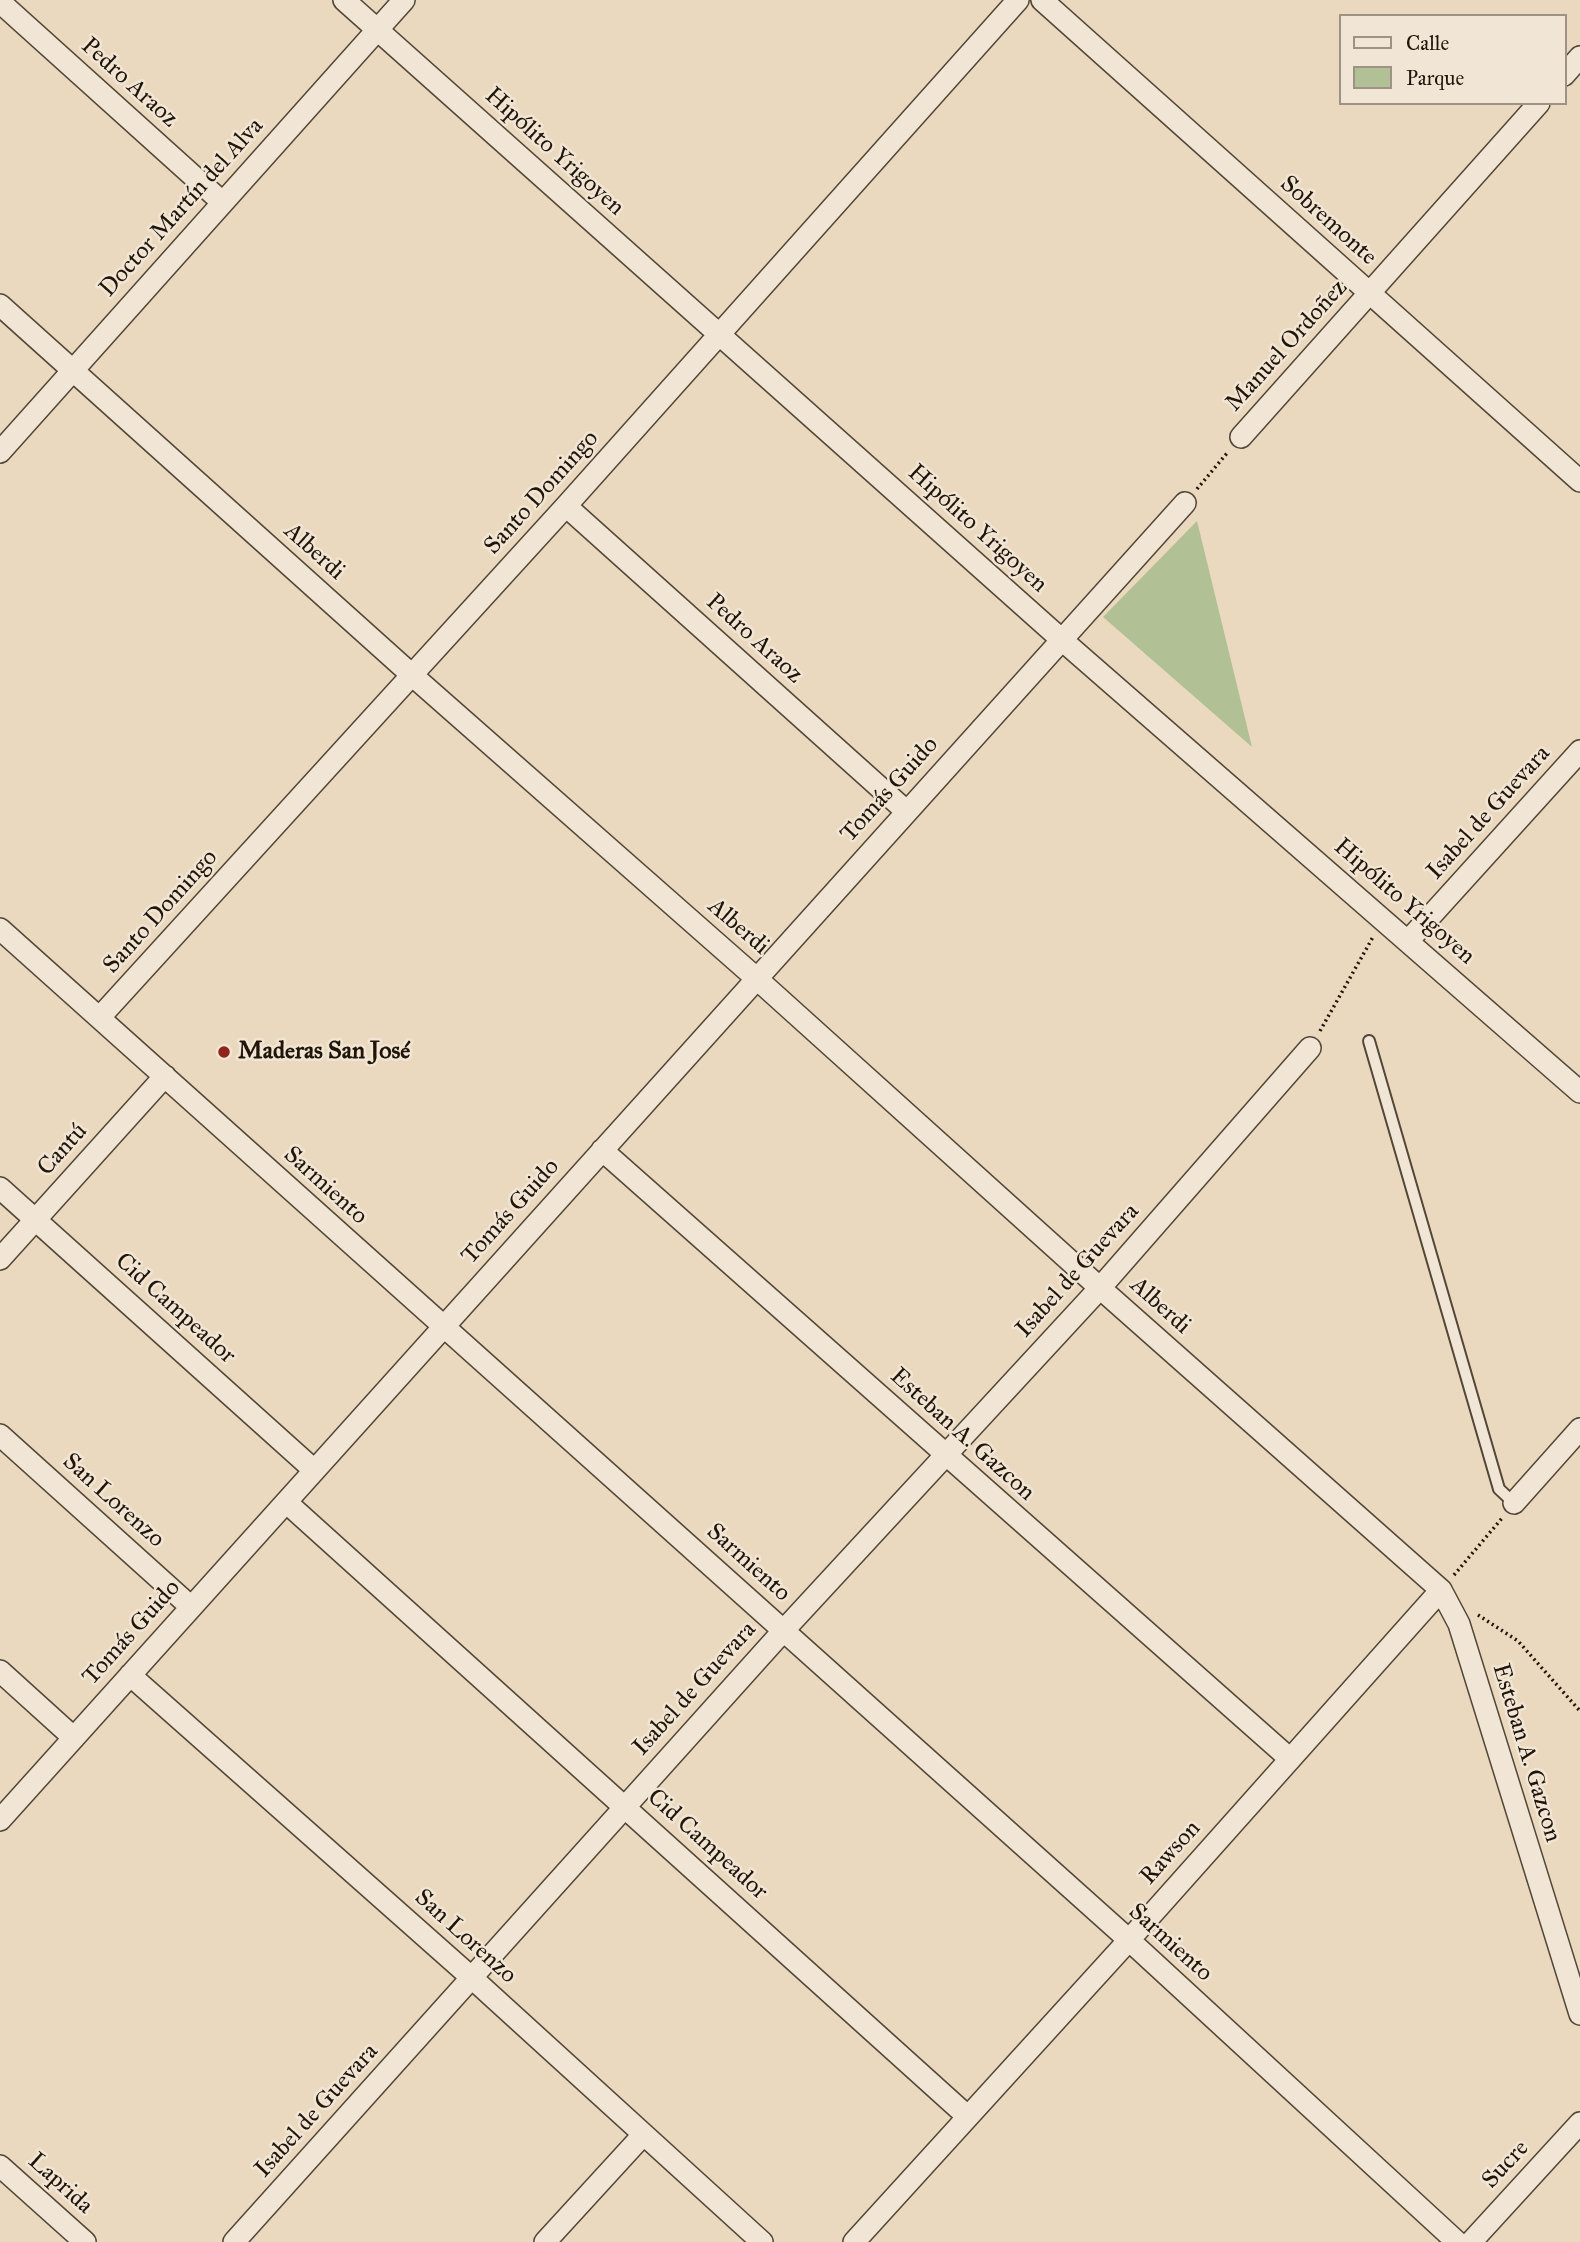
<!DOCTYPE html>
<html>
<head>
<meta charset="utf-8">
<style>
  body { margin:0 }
  #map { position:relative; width:1580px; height:2242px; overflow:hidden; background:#ead9be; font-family:"IM FELL Great Primer",serif }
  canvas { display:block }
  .legend { position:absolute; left:1339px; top:14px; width:228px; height:91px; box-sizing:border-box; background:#f1e6d5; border:2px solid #9d9283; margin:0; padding:9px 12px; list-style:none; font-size:21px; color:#201508 }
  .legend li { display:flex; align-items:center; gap:14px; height:35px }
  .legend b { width:35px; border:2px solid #9d9283 }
</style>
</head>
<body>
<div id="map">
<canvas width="1580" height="2242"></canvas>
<ul class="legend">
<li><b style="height:9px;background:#f1e6d5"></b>Calle</li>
<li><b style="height:19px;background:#b2c095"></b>Parque</li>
</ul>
</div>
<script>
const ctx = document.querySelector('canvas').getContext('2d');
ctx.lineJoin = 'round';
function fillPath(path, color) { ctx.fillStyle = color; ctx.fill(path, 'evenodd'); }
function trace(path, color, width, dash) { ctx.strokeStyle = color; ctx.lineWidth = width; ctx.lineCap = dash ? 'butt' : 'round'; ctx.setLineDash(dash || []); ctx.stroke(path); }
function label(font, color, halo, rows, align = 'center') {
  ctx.font = font + ' "IM FELL Great Primer",serif'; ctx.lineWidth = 5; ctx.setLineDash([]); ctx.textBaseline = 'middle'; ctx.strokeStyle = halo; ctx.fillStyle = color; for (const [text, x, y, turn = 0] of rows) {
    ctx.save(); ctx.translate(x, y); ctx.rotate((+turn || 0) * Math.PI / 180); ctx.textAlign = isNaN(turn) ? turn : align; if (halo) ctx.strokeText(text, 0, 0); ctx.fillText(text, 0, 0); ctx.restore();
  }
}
const green = new Path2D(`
  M1197,521L1252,747L1103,617Z`);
const path = new Path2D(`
  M1197,489L1228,452
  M1320,1031L1373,937
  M1454,1575L1503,1517
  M1478,1615L1518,1641L1580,1711`);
const service = new Path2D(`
  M1369,1041L1499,1489L1514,1503`);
const minor = new Path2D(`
  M344,0L1062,640L1580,1092
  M1042,0L1580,481
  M0,2L222,202
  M1564,75L1580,57
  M0,305L413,676L756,978L1100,1288L1441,1590L1459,1624L1580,2014
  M1241,437L1539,103
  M0,452L404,0
  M566,506L906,811
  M0,929L1129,1940L1457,2242
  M1408,941L1580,751
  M100,1017L566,506L1018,0
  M602,1150L1289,1758
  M0,1188L314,1470
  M0,1259L165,1076
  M0,1435L191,1607
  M286,1502L967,2116
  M1514,1503L1580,1429
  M0,1671L74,1738
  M130,1675L472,1978L762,2242
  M0,1820L1185,503
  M0,2166L85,2242
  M234,2242L784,1630L1100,1288L1310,1048
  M545,2242L643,2135
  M854,2242L1129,1940L1441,1590
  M1471,2242L1580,2123`);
const markers = [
  [224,1052,7,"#8f2418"]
];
const streetNames = [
  ["Pedro Araoz",129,83,42],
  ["Hipólito Yrigoyen",554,152,42],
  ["Doctor Martín del Alva",182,208,-48],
  ["Sobremonte",1328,221,42],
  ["Manuel Ordoñez",1287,346,-48],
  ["Santo Domingo",542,493,-48],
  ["Hipólito Yrigoyen",977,529,42],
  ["Alberdi",314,552,42],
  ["Pedro Araoz",754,639,42],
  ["Tomás Guido",890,790,-48],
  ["Isabel de Guevara",1489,813,-48],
  ["Hipólito Yrigoyen",1404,902,41],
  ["Santo Domingo",161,912,-48],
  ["Alberdi",738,927,41],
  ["Cantú",63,1150,-48],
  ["Sarmiento",325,1186,42],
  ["Tomás Guido",511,1212,-48],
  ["Isabel de Guevara",1078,1271,-48],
  ["Alberdi",1160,1306,42],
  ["Cid Campeador",175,1309,42],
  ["Esteban A. Gazcon",962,1435,42],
  ["San Lorenzo",113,1501,42],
  ["Sarmiento",748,1563,42],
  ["Tomás Guido",132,1633,-48],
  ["Isabel de Guevara",695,1689,-48],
  ["Esteban A. Gazcon",1526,1753,73],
  ["Cid Campeador",707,1845,42],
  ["Rawson",1171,1853,-48],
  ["San Lorenzo",465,1937,42],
  ["Sarmiento",1170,1943,42],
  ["Isabel de Guevara",317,2111,-48],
  ["Sucre",1506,2165,-47],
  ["Laprida",60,2184,42]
];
const poiNames = [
  ["Maderas San José",238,1052]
];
fillPath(green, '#b2c095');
trace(service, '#524636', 14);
trace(minor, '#524636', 24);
trace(path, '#201508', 3.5, [2, 3.5]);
trace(service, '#f1e6d5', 10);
trace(minor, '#f1e6d5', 21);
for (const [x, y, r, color] of markers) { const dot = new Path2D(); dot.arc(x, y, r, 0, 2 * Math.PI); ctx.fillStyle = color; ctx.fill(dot); trace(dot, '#f1e6d5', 2.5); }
label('24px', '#201508', '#f1e6d5', streetNames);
label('bold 24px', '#201508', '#f1e6d5', poiNames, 'left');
</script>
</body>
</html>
